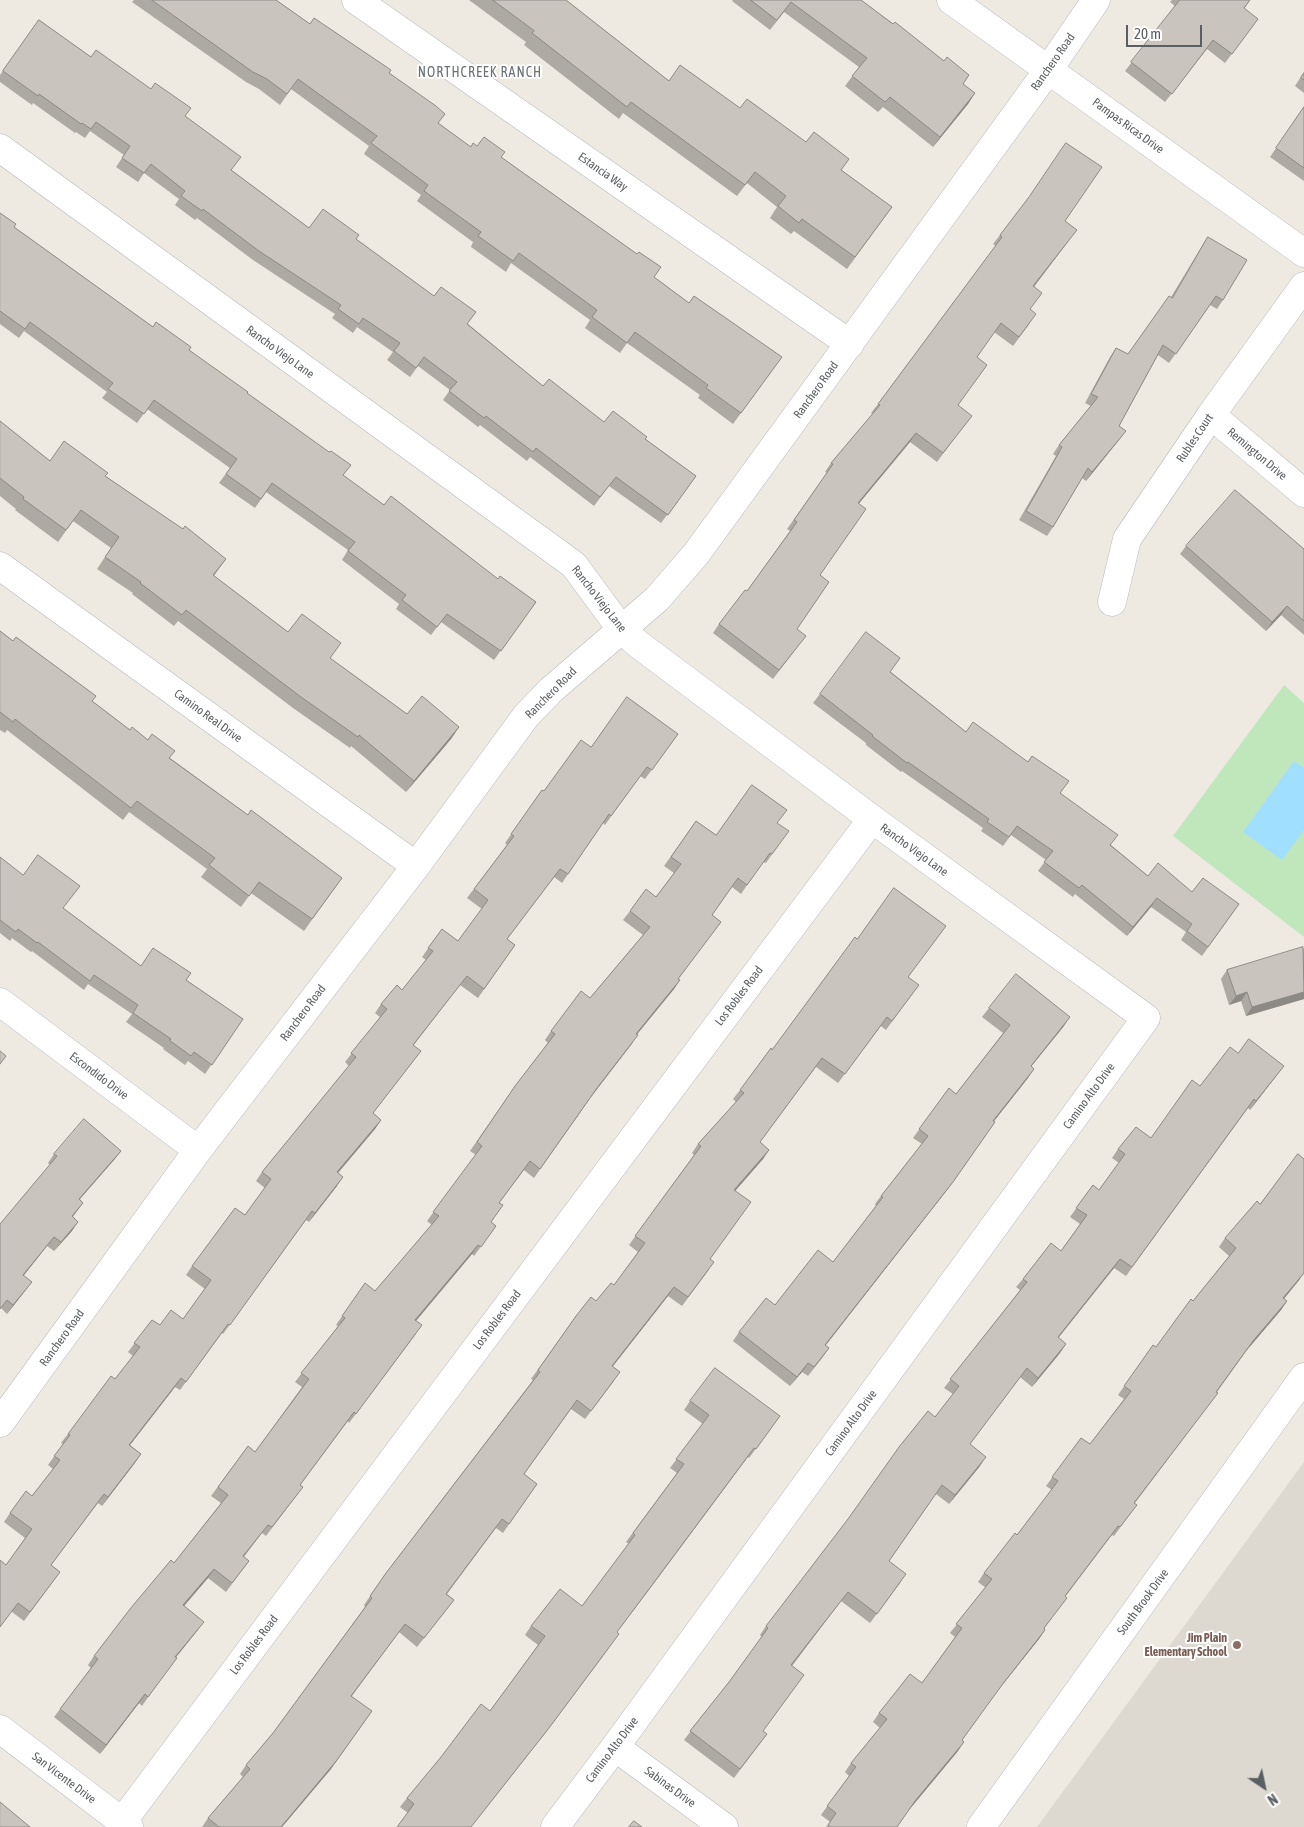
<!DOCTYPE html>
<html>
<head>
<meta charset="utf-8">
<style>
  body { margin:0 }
  #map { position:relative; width:1304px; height:1827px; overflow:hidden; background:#eeeae1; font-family:"Asap Condensed",sans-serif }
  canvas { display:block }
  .north { position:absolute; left:1239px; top:1762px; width:50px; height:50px; -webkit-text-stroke:4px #fff; paint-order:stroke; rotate:146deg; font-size:14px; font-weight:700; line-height:20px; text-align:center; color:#5a5f63 }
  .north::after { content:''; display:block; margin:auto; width:18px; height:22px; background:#5a5f63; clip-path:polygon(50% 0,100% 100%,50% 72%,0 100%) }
  .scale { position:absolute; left:1126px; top:25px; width:76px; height:22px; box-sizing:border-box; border:2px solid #5a5f63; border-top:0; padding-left:6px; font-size:15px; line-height:18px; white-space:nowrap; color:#5a5f63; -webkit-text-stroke:4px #fff; paint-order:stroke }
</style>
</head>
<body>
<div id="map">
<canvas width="1304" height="1827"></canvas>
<div class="north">N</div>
<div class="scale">20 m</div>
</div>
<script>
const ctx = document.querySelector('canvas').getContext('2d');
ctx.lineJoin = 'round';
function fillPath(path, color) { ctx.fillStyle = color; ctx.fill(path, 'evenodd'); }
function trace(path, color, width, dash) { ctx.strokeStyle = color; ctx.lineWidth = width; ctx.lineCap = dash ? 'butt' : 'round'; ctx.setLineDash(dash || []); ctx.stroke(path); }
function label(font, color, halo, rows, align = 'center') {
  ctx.font = font + ' "Asap Condensed",sans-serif'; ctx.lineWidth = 4; ctx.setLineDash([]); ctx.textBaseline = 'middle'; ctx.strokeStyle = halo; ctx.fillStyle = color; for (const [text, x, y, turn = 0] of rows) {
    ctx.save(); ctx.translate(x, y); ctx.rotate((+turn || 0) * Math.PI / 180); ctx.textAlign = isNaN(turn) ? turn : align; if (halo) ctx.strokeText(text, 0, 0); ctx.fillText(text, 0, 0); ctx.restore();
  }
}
const education = new Path2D(`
  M1304,1462V1827H1037Z`);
const green = new Path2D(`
  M1284,685L1304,703V937L1173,836Z`);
const water = new Path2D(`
  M1294,761L1304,768V830L1282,860L1243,832Z`);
const minor = new Path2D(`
  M356,0L850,344
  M951,0L1304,253
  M0,148L574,565L621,629L638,644L872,819L1146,1018L615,1747L555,1827
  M1211,415L1304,493
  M0,566L416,866
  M1112,602L1127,539L1211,415L1304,286
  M0,1002L198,1150
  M0,1423L198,1150L416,866L526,716L551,690L657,599L696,554L1049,69L1096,0
  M0,1729L129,1827
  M615,1747L724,1827
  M122,1822L872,819
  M981,1827L1304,1377`);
const wall = new Path2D(`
  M134,0H276L310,24L389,73L438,123L471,147L477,146L501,157L654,277L689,303L782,357L733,424L698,398L700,395L627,343L620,353L585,328L590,320L511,263L506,272L471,247L473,242L417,201L421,195L364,154L369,146L291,89L280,105L259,89L246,82L132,2Z
  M469,0H566L669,81L740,108L806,142L849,159L841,170L892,207L847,269L794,231L791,234L770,218L777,207L747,183L737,196L623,113L619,119L524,45L526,42Z
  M733,0H861L944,61L969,75L963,84L975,93L968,104L933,147L883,107L878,112L845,86L859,67L784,12L770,30L732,1Z
  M1172,0H1250L1244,9L1258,19L1225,63L1207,49L1165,102L1125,71L1175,6L1170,2Z
  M39,20L91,57L185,116L231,170L309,228L356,239L468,324L543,386L604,422L645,439L696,476L661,523L609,486L594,506L530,457L527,461L480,425L478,427L443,400L450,390L418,366L410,377L387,360L393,352L357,327L353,333L332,318L335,314L253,260L197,218L195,220L175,205L179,199L144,173L138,182L116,167L124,155L90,131L85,138L76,132L75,133L33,103L32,105L0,82V75Z
  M1304,72V93L1295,86Z
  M1304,107V181L1270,157Z
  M0,213L14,227L153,327L189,350L247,393L343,476L384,505L498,579L536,602L494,660L441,622L431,635L396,609L399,604L342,560L348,550L266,492L255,508L219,483L230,468L147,409L137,423L102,398L107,392L24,331L19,338L0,324Z
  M1065,221L1070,239L1034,287L1030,310V323L1013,346L994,332L977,357L958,405L965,424L937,462L910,442L859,503L820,575L797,629L799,645L773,679L713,633L719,624L747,591L790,531L787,529L827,473L825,472L831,463L873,414L871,413L878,404L996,246L993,244L1000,235Z
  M1208,237L1223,300L1217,309L1210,305L1169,363L1158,355L1119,426V440L1086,481L1082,478L1053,527L1047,536L1019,520L1056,456L1053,454L1059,445L1091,406L1085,403L1110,357L1116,348L1128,354L1171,297L1202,246Z
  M0,421L50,461L105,476L226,559L214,576L288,632L330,658L407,714L459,727L451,739L406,792L351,746L350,748L293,708L178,621L174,626L132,594L133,593L97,569L111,548L73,521L58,542L15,510L16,509L0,496Z
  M1186,546L1304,549V635L1281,615L1266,631L1180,554Z
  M0,631L130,730L170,758L248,815L342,878L304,931L251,893L241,907L201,877L207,869L129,812L123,820L7,730L5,733L0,730Z
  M891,672L966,732L1060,793L1111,845L1148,876L1192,892L1239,904L1202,956L1181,940L1186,932L1151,907L1127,936L1075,894L1073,897L1038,871L1046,860L1011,835L1003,846L981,831L983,828L902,771L901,772L866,745V743L813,703L820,694Z
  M678,734L645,779L640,776L605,825L603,823L562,883L554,877L507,939L515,945L478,998L460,985L413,1046L414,1060L373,1113L381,1120L375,1129L338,1173L337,1186L309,1222L306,1220L223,1334L222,1333L180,1390L175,1387L130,1445L141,1454L102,1506L98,1503L51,1565L60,1572L24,1621L12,1612L6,1565L25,1538L4,1522L10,1513L32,1496L53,1469L48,1465L63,1444L61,1443L68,1434L115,1379L133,1356L128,1352L152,1320L160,1325L183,1319L205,1289L186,1275L192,1266L245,1215L265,1188L256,1181L262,1172L349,1066L345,1062L380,1017L375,1013L381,1004L402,990L426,960L422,957L442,929L458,941L482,909L467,898L507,845L505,843L542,790L544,791L591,747Z
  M696,821L716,835L777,823L782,840L766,863L763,862L741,894L732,887L712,915L721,922L678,979L680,980L674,989L637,1034L632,1044L591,1097L534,1178L524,1170L499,1203L491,1222L496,1226L474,1256L472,1254L416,1321V1334L349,1423L348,1421L300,1485L303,1487L266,1536L262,1533L244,1557L249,1561L226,1592L208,1578L184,1606L197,1631L176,1657L142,1706L139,1703L100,1754L54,1717L91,1668L88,1665L94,1656L174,1563L221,1503L211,1496L248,1446L255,1452L302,1387L295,1382L338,1326L336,1325L365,1283L375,1291L432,1225L427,1221L476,1155L470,1151L515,1086L548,1043L545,1040L551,1031L590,998L643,935L623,920L630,911L656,897L674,873L664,866Z
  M0,857L64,909L141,966L186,980L243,1019L205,1074L188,1061L185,1065L163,1049L164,1048L126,1022L132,1014L88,984L84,990L32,951L31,952L12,938L10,941L0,933Z
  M1304,949V999L1246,1016L1241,1001L1229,1005L1221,979L1227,970Z
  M908,977L912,994L886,1030L881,1026L838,1083L816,1067L760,1142L769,1150L763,1159L735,1191L710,1259L708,1271L682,1306L668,1296L613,1366L614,1381L585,1419L571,1409L524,1474L537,1484L503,1533L496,1528L447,1594L454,1600L447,1609L417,1647L399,1632L352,1696L331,1769L282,1827H202L208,1818L243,1777L240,1774L246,1765L273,1733L365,1607L364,1605L386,1573L533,1380L531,1379L576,1316L596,1301L614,1285L638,1252L629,1245L694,1155L692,1153L698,1144L736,1102L733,1099L772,1050Z
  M989,1008L1064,1026L1031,1067L1028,1078L994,1121L947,1190L825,1345L829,1348L823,1357L808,1376L802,1372L790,1386L733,1341L739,1332L775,1305L833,1262L876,1206L875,1204L881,1196L922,1144L913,1138L949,1088L956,1094L1003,1033L982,1017Z
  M1238,1053L1277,1075L1250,1110L1248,1108L1126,1276L1114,1268L1058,1337L1066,1344L1060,1353L1032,1387L1020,1377L970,1444L980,1466L949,1504L936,1494L889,1561L900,1583L870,1623L841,1601L792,1666L763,1731L767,1734L734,1778L684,1740L729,1682L762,1637L760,1635L766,1626L935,1417L953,1394L944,1388L1020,1290L1016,1287L1023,1279L1061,1251L1080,1224L1070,1217L1093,1185L1099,1190L1119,1163L1112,1158L1118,1149L1151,1138L1200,1086Z
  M121,1151L114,1160L80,1199L83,1203L73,1217L72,1231L54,1251L47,1246L24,1275L25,1291L7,1314L1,1308L50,1165L48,1163L54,1154Z
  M1225,1238L1300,1279L1284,1299L1287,1301L1281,1310L1247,1350L1217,1392L1211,1402L1135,1503L1130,1514L1114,1536L1112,1535L1065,1597L1044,1629L1045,1630L1039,1639L995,1694L962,1740L958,1751L909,1810L897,1827H826L830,1822L821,1815L849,1776L845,1772L851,1763L880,1728L873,1722L879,1713L922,1683L955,1637L950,1633L986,1588L978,1582L984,1573L1017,1535L1052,1490L1046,1486L1081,1438L1090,1444L1124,1399L1118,1395L1153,1345L1156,1347L1229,1256L1219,1247Z
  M690,1401L780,1416L749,1458L748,1457L652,1586L617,1632L542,1737L408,1813L400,1807L407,1798L490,1711L538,1645L525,1635L531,1626L582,1606L629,1544L626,1542L677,1473L670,1468L703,1424L684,1410Z`);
const shadedWall = new Path2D(`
  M975,93L968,104L933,147L940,137Z
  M1077,230L1070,239L1027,295L1033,286Z
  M1126,431L1119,440L1086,481L1092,472Z
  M916,433L910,442L852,512L858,503Z
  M1287,606L1281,615L1266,631L1272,622Z
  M459,727L451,739L406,792L414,781Z
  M1157,898L1151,907L1127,936L1133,927Z
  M680,980L674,989L630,1043L636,1034Z
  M1247,992L1241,1001L1229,1005L1236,996Z
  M1304,992V999L1246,1016L1252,1007Z
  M1070,1017L1064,1026L1024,1075L1031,1066Z
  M638,1035L591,1097L534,1178L597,1088Z
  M1284,1066L1277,1075L1250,1110L1256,1101Z
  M1034,1069L1028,1078L987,1130L993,1121Z
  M381,1120L375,1129L331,1181L337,1172Z
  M995,1122L947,1190L819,1354L825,1345Z
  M769,1150L763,1159L728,1199L734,1190Z
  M121,1151L114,1160L72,1208L79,1199Z
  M343,1177L337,1186L309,1222L315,1213Z
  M78,1222L72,1231L54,1251L61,1242Z
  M54,1237L47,1246L17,1284L23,1275Z
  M478,1245L472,1254L409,1329L415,1320Z
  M1120,1259L1114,1268L1052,1346L1058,1337Z
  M1304,1273L1300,1279L1277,1307L1283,1298Z
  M32,1282L25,1291L7,1314L13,1305Z
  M674,1287L668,1296L606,1375L612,1366Z
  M1287,1301L1281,1310L1247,1350L1253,1341Z
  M1066,1344L1060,1353L1032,1387L1038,1378Z
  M808,1363L802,1372L790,1386L797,1377Z
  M181,1378L175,1387L123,1454L129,1445Z
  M141,1454L135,1463L102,1506L108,1497Z
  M986,1457L980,1466L949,1504L955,1495Z
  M214,1569L208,1578L177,1614L183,1605Z
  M848,1592L841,1601L785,1674L791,1665Z
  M204,1622L197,1631L169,1666L175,1657Z
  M1045,1630L1039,1639L995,1694L1002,1685Z
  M613,1643L542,1737L471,1827Z
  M145,1694L139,1703L100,1754L106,1745Z
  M372,1711L331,1769L282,1827H281Z
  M964,1742L958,1751L909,1810L915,1801Z`);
const building = new Path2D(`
  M152,0H276L310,24L314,18L391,70L389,73L436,106L445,114L438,123L471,147L473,143L477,146L484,137L505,152L501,157L637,254L639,252L661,267L654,277L689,303L694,296L782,357L741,413L706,388L708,385L635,332L627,343L592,317L597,310L519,253L513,261L478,236L481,232L424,191L428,185L371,143L377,136L298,79L287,94L267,79L253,72Z
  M493,0H566L669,81L680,65L740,108L747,99L806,142L814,132L849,159L841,170L892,207L855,257L802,219L799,223L778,206L786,196L755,172L745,185L631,102L627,107L532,33L534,31Z
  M751,0H861L893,24L895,22L944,61L947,57L969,75L963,84L975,93L940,137L890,97L885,102L852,76L867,58L791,2L777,20Z
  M1180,0H1250L1244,8L1258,19L1232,54L1213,40L1172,94L1131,62Z
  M39,20L91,57L96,50L151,89L155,83L191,108L185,116L241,157L231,170L309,228L323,209L359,235L356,239L434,296L441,287L476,312L467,324L543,386L549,379L604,422L613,411L647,437L645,439L696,476L668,515L616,477L600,497L536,448L533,452L486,416L484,418L449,391L457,382L424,357L416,368L394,351L400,343L363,318L359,324L338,309L341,305L259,251L203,209L202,211L181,196L185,191L151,164L144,173L122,158L130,146L96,122L91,129L82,123L81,124L39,94L38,96L3,71Z
  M1304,73V80L1301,78Z
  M1304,107V168L1276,148Z
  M1066,143L1102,167L1065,221L1077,230L1033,286L1042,293L1030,309L1036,314L1019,337L1001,323L977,357L987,365L958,405L972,416L943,453L916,433L858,503L866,509L820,575L829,582L797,629L806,636L779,670L719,624L745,590L747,591L797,522L794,520L833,464L831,463L880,405L878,404L1002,237L1000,235L1029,197Z
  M0,213L16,224L14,227L153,327L156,322L191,347L189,350L248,392L247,393L329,452L331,451L351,465L343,475L384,505L391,496L498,579L500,576L536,602L501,651L447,614L437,627L402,600L406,595L348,551L355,542L272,483L261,499L226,474L237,459L154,400L144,414L108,389L113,383L30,322L25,329L0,311Z
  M1208,237L1247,260L1223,300L1216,296L1176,354L1163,345L1119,426L1126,431L1092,472L1088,468L1053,527L1026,511L1062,447L1059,445L1098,397L1091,394L1116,348L1128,354L1169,296L1172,298Z
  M0,421L50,461L64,441L108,473L105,476L183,529L185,526L226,559L213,575L288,632L302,614L341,643L330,658L407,714L422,696L459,727L414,781L359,735L358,737L301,697L186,610L182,615L140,583L141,582L105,557L119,537L81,510L66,530L23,499L24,497L0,478Z
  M1235,490L1304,549V621L1287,606L1272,622L1186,546Z
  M0,631L13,641L16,637L96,696L92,701L130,730L132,727L148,740L152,734L175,751L169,758L248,815L251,810L342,878L312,919L259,882L249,896L209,865L215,858L137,801L131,808L15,719L13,722L0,712Z
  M866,632L900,658L890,672L966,732L973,722L1028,762L1032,756L1069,781L1060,793L1118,835L1110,845L1148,876L1158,863L1192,892L1203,878L1239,904L1208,947L1187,931L1192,924L1157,898L1133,927L1082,885L1079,888L1044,862L1053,851L1017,826L1009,837L987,822L989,819L908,762L907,763L872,736L873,735L820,694Z
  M627,697L678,734L652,770L647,767L611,816L609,814L568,874L560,869L507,939L515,945L484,989L467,976L413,1045L421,1051L373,1113L381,1120L337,1172L343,1177L315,1213L312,1211L230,1325L228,1324L186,1382L181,1378L129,1445L141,1454L108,1497L104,1494L51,1565L60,1572L30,1612L18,1603L0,1627V1560L6,1565L32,1529L10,1513L26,1491L32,1496L60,1460L54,1456L70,1435L68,1434L111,1376L115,1379L140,1347L134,1343L152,1320L160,1325L171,1310L183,1319L211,1280L192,1266L235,1208L245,1215L271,1179L262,1172L356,1057L351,1053L387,1009L381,1004L397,985L402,990L433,951L428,948L442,929L458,941L488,900L474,889L514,836L511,834L542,790L544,791L581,740L591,747Z
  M752,785L787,810L777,823L789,831L772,854L770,853L747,885L738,878L712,915L721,922L678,979L680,980L636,1034L638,1035L597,1088L540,1169L530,1161L499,1203L503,1205L491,1222L496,1226L481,1247L478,1245L415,1320L422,1325L356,1414L354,1412L300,1485L303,1487L272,1527L268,1525L243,1556L249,1561L232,1583L214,1569L183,1605L204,1622L175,1657L177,1658L148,1697L145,1694L106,1745L60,1709L98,1659L94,1656L130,1609L171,1560L174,1563L228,1495L218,1487L248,1446L255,1452L309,1379L301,1373L345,1318L342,1316L365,1283L375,1291L439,1216L433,1212L482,1146L477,1142L515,1086L555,1034L551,1031L581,991L590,998L650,927L630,911L646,889L656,897L681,864L671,857L696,821L716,835Z
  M38,855L80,886L63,908L141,966L153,948L191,973L186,980L243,1019L212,1065L194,1052L191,1056L169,1040L171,1039L133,1013L138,1005L94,975L90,981L38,942L37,943L18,929L16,932L0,920V857L23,875Z
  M894,888L946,926L908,977L919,985L892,1021L887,1017L845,1074L822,1058L760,1142L769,1150L734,1190L751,1202L710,1259L714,1262L688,1297L674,1287L612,1366L620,1372L591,1411L577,1400L524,1474L537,1484L509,1524L502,1519L446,1594L454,1600L424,1638L405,1624L351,1696L372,1711L337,1760L281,1827H219L208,1818L250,1769L246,1765L273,1733L372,1598L370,1596L386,1573L540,1372L538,1370L576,1316L591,1297L596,1301L611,1283L614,1285L645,1243L635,1236L701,1146L698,1144L744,1093L740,1090L771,1048L772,1050L855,937L857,939Z
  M1303,947L1304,992L1252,1007L1247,992L1236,996L1227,970Z
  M1016,974L1070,1017L1031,1066L1034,1069L993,1121L995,1122L953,1182L825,1345L829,1348L814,1367L808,1363L797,1377L739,1332L766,1298L775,1305L818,1250L833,1262L883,1197L881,1196L928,1136L919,1129L949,1088L956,1094L1010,1025L989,1008Z
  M1249,1039L1284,1066L1256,1101L1254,1099L1132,1267L1120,1259L1058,1337L1066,1344L1038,1378L1027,1368L970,1444L986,1457L955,1495L942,1485L889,1561L906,1574L877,1614L848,1592L791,1665L804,1675L763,1731L767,1734L740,1769L690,1731L729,1682L768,1628L766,1626L848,1519L899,1447L928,1411L935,1417L959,1386L950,1379L1027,1282L1023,1279L1051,1243L1061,1251L1087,1215L1076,1208L1093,1185L1099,1190L1125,1154L1118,1149L1136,1127L1151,1138L1192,1080L1200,1086L1230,1047L1238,1053Z
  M0,1051L6,1056L0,1064Z
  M84,1119L121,1151L79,1199L83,1203L72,1216L78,1222L61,1242L54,1237L23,1275L32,1282L13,1305L7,1300L0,1309V1224L57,1156L54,1154Z
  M1298,1154L1304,1159V1273L1283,1298L1287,1301L1253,1341L1216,1392L1218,1393L1134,1503L1137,1505L1120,1527L1118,1526L1065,1596L1067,1598L1044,1628L1045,1630L1002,1685L962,1740L964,1742L915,1801L897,1827H831L828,1825L836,1813L827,1806L856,1767L851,1763L887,1719L879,1713L910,1674L922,1683L962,1628L956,1624L992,1579L984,1573L1015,1533L1017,1535L1058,1481L1052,1477L1081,1438L1090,1444L1131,1391L1124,1386L1153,1345L1156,1347L1191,1299L1193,1301L1236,1248L1225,1238L1257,1201L1260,1204Z
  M715,1368L780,1416L756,1449L754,1448L658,1577L617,1632L619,1634L549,1728L471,1827H397L414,1804L407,1798L441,1757L481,1704L490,1711L545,1636L531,1626L560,1589L582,1606L635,1535L633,1533L684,1464L676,1459L709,1415L690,1401Z
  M0,1802L30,1827H0Z
  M634,1821L642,1827H629Z`);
const markers = [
  [1237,1645,5,"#8d6e63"]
];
const streetNames = [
  ["Ranchero Road",1053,62,-55],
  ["Pampas Ricas Drive",1128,126,36],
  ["Estancia Way",603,172,35],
  ["Rancho Viejo Lane",280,352,36],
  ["Ranchero Road",816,390,-54],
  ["Rubles Court",1195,438,-56],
  ["Remington Drive",1257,454,40],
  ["Rancho Viejo Lane",599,599,52],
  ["Ranchero Road",551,693,-45],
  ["Camino Real Drive",208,716,36],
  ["Rancho Viejo Lane",914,850,36],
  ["Los Robles Road",739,996,-53],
  ["Ranchero Road",303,1013,-53],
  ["Escondido Drive",99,1076,37],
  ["Camino Alto Drive",1089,1096,-54],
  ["Los Robles Road",497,1320,-53],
  ["Ranchero Road",62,1338,-54],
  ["Camino Alto Drive",851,1423,-54],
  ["South Brook Drive",1143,1602,-54],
  ["Los Robles Road",254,1645,-53],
  ["Camino Alto Drive",612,1750,-53],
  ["San Vicente Drive",64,1778,37],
  ["Sabinas Drive",670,1787,36]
];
const educationNames = [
  ["Jim Plain",1227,1638],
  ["Elementary School",1227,1652]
];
const neighbourhoodNames = [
  ["NORTHCREEK RANCH",480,73]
];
fillPath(education, '#ded9d0');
fillPath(green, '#c0e7bc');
fillPath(water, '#a0dfff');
trace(minor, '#b4b9bd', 29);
trace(minor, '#fff', 28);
fillPath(wall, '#ada9a3');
fillPath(shadedWall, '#8d8a85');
fillPath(building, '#c9c5be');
trace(building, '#8d8a85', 1);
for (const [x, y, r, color] of markers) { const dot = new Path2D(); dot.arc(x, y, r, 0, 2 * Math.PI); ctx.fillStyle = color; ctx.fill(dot); trace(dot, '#fff', 2); }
label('12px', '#5a5f63', '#fff', streetNames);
label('bold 12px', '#785e54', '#fff', educationNames, 'right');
ctx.letterSpacing = '1px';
label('14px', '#6b7175', '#fff', neighbourhoodNames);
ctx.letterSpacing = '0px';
</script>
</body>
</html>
